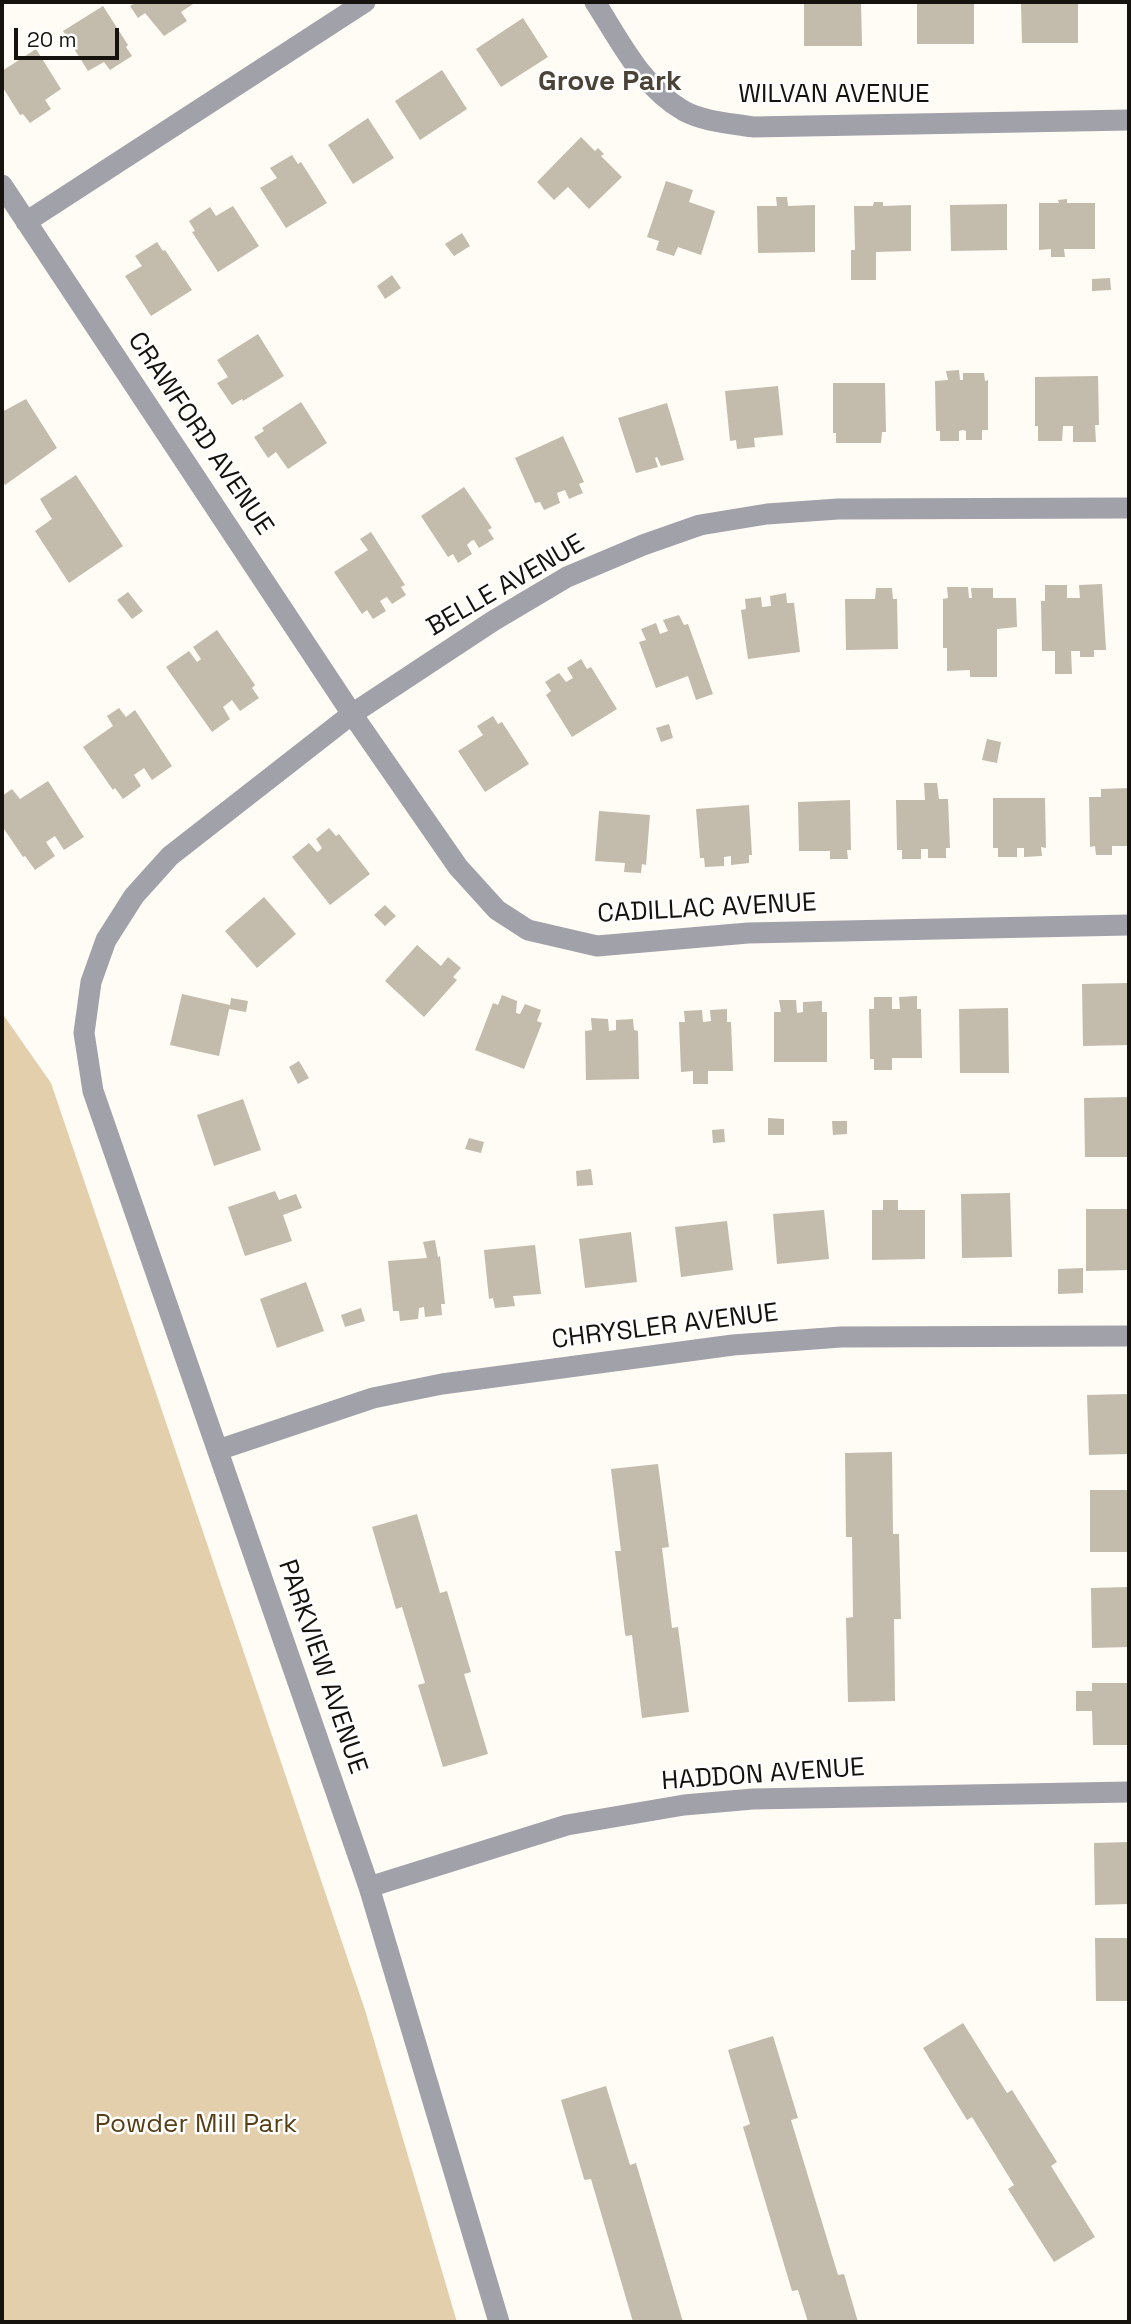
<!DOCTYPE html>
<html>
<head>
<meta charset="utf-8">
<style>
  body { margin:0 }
  #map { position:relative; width:1131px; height:2324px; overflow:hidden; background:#fffbf5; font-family:"Space Grotesk",sans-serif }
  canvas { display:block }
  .frame { position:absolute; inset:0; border:4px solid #16130e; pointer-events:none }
  .scale { position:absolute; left:14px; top:28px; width:105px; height:32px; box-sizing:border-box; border:4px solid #16130e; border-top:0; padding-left:9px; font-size:21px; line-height:24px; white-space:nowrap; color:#16130e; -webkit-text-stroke:5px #fff; paint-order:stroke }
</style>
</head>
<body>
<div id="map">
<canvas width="1131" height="2324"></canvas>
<div class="frame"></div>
<div class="scale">20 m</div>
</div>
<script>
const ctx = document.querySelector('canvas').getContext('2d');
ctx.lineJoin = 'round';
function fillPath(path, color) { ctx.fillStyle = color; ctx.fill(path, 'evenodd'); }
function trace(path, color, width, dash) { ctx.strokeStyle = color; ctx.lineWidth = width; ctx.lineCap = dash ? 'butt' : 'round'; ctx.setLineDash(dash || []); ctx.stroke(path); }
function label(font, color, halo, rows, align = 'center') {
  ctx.font = font + ' "Space Grotesk",sans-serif'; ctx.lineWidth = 5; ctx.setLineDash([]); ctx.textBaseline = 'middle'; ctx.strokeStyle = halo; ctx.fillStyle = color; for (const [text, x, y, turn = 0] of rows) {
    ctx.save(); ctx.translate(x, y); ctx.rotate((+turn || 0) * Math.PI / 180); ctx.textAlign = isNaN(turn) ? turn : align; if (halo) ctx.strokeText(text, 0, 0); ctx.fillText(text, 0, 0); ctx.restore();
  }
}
const green = new Path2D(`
  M2,1013L51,1083L365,2010L457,2322H2Z`);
const building = new Path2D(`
  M137,2H196L181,12L187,21L164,36L145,13L138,18L130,6Z
  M804,2H861L862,46H804Z
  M917,2H974V44H917Z
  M1021,2H1078V43H1022Z
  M103,6L128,45L126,47L132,56L110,70L104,62L88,71L63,31Z
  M523,18L548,57L501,87L476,49Z
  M36,49L61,89L45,100L51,109L30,123L23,114L20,115L2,86V71Z
  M442,70L467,109L420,140L395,101Z
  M368,118L394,158L353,184L328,145Z
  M581,137L595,151L598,148L604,154L601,156L622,177L589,209L568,187L554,200L537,182Z
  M292,155L298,164L301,162L327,203L286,228L260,188L277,178L270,168Z
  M666,181L693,190L689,202L715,211L701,255L678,247L674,256L656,250L659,241L647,237Z
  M776,197H787L788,206L815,205V252L758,253L757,206H777Z
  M1067,199V203H1095V249H1064L1065,257H1051V249L1039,250V203H1059L1058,200Z
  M874,202H883V206L911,205V251L876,252V280H851V250H855L854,206H873Z
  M1007,204V250L951,251L950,205Z
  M233,206L259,246L218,272L192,232L195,231L189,221L210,207L216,216Z
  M462,233L470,246L454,256L445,244Z
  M157,242L163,251L165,250L192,290L151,316L125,276L142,266L135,256Z
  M392,275L401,288L385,299L377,286Z
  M1110,278L1111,290L1092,291V279Z
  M258,334L284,376L243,401L242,399L232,405L217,383L228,377L217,360Z
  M959,370L960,380H963V373H984L985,381L988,380V430H982V440H966V431L963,430L959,431V441H940V431H936L935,381L948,380L946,371Z
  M1098,376L1099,425H1095L1096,442H1073V426H1063L1062,441H1038V426H1035V377Z
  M833,383H885L886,432H882L881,443H836V433H833Z
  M778,386L783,435L754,438L755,447L737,449L736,440L730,441L725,391Z
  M26,399L57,448L5,485L2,480V412Z
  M301,402L327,443L288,469L276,452L268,458L254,437L264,431L262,428Z
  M667,403L684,460L661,466L657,457L655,458L658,467L636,473L618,418Z
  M563,436L584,482L579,484L583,493L569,499L565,490L557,493L560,503L544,510L540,502L535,503L515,458Z
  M76,475L123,546L69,583L35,531L52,519L40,499Z
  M464,487L492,528L488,530L494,539L479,548L474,540L471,541L467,545L472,554L458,563L453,554L448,557L421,516Z
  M371,532L405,585L401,587L406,595L392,604L387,597L383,599L380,601L386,611L373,619L367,610L362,614L334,572L368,550L360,539Z
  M1102,584L1106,650H1094V657H1080V651H1071L1072,674H1055V651H1042L1041,601H1045V585H1067V598H1080L1079,585Z
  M947,587H968L969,598H972L971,588H993V598H1016L1017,627L997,629V677H970V670L947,671V648H943V599L948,598Z
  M876,588H892L893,599H897L898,649L846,650L845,599H875Z
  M128,592L143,611L132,619L117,600Z
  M786,593L787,603H794L800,652L748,659L741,610L746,609L745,599L761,597L762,607L771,606L770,596Z
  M679,615L684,625L688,624L713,694L696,700L688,676L656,688L639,642L646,640L641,629L656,623L660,634L668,631L663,620Z
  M217,630L255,685L252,688L259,698L240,711L232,700L223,707L230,719L212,732L166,667L189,651L197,662L201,659L193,647Z
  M581,659L587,669L591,667L617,709L572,737L546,695L551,691L545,682L559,673L566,682L573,678L567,668Z
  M119,708L126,717L135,710L172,766L152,780L144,768L134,775L141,786L123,799L115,788L113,790L83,747L113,726L107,716Z
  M493,716L498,724L502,722L529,764L485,792L458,751L483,735L477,726Z
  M669,724L673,738L661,742L656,728Z
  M987,739L1001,742L997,763L982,760Z
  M48,781L84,837L64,850L55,836L46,842L55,856L35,870L25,856L23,857L2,826V796L12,789L20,799Z
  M924,783H937L939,799H948L950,848H946V858H928V849H921V859H902V850H897L896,800H925Z
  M1129,788V846H1112V855H1096L1095,846L1090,847L1089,797H1101V789Z
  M993,798H1045L1046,848L1041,847L1042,856L1024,857V848H1017V857H998V848H993Z
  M850,800L851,850H847L848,859H830V851H799L798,802Z
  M749,805L752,855H749V863L731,865V856L724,857V866L705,867L704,858H700L696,809Z
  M599,811L650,815L646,865L642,864L641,873L624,872L625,863L595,861Z
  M329,828L336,836L339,834L370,874L330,905L292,857L309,843L317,852L319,851L322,848L316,839Z
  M264,897L296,934L257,968L225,931Z
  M385,905L396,916L385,926L374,915Z
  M417,945L441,966L448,957L461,968L453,977L457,980L424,1017L385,981Z
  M1129,983V1045L1083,1046L1082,984Z
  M182,994L230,1005L231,998L248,1001L246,1012L229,1009L219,1056L170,1045Z
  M502,995L517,1001L516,1013L520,1014L525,1004L541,1010L537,1021L542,1023L524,1069L475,1050L493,1003L498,1005Z
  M917,996V1009H921L922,1058H892V1070H874V1059H870L869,1009H874V997H892V1009H900L899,997Z
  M779,1000H796L797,1013L803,1012V1002L822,1001V1012H827V1062H774V1012H781Z
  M1008,1008L1009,1073H960L959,1009Z
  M727,1009V1022H731L733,1071H708V1084H693V1071L681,1072L679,1022H685L684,1011L702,1010L703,1022L711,1021L710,1010Z
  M591,1018L608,1019L609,1031L616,1030V1020L633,1019L634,1030L638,1031L639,1079L586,1080L585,1031L592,1030Z
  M299,1061L309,1078L298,1084L289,1067Z
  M1129,1097V1157H1085L1084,1098Z
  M243,1099L261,1150L214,1166L197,1115Z
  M768,1118L784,1119V1135H768Z
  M832,1121H847V1134L833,1135Z
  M724,1129L725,1142L713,1143L712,1130Z
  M469,1138L484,1142L481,1153L465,1149Z
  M591,1169L593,1185L577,1186L576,1171Z
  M275,1191L279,1200L296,1194L302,1208L283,1215L292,1241L245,1256L228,1207Z
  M1010,1193L1012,1257L962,1258L961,1194Z
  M883,1200H898V1210H925V1259L872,1260V1210H883Z
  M1086,1209H1129V1270L1086,1271Z
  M824,1210L829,1259L777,1264L773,1214Z
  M727,1221L733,1270L681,1277L675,1227Z
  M631,1232L637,1282L585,1288L579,1239Z
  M435,1240L438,1257L440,1256L445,1304H441L442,1315L425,1317L424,1307L419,1308L418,1319L400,1321L399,1311H393L388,1261L427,1258L423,1242Z
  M535,1245L541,1294L513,1296L515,1306L495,1308L493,1298L489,1299L484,1250Z
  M1083,1268V1293L1058,1294V1269Z
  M306,1282L324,1331L277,1348L260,1299Z
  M361,1308L365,1321L345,1327L341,1315Z
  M1129,1394V1454L1089,1455L1087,1395Z
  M892,1452L893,1534H899L901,1619H894L895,1701L848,1702L846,1618L853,1617L852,1537H846L845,1453Z
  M658,1464L669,1547L662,1548L672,1628L678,1627L689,1712L642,1718L632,1635L626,1636L625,1634L615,1551H621L611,1469Z
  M1090,1490H1129V1552H1090Z
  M417,1514L440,1593L447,1591L465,1652L471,1672L464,1674L488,1754L443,1767L418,1685L425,1683L402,1607L396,1609L372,1527Z
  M1129,1587V1647L1092,1648L1091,1588Z
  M1092,1683H1129V1745H1093L1092,1711H1076V1691H1092Z
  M1129,1842V1904L1095,1905L1094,1843Z
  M1095,1938H1129V2001H1096Z
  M963,2023L1007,2093L1012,2090L1057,2162L1051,2166L1095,2237L1054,2262L1008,2189L1014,2185L972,2117L967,2120L923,2048Z
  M773,2036L798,2118L791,2120L838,2275L844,2274L858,2322H808L798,2290L792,2291L743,2127L750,2124L728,2050Z
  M606,2086L630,2165L636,2163L683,2322H633L591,2179L585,2180L584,2179L561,2100Z`);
const minor = new Path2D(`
  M595,2C620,41 642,87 684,111C705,122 730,123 753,127L1129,120
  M2,185L352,714L458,867L497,910L528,930L597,946L748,933L1129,925
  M26,222L365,2
  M218,1450L373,1398L442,1384L733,1345L841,1337L1129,1336
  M369,1887L567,1825L684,1805L753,1799L1129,1792
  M499,2322L369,1887L93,1091L84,1033L91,982L106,940L134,896L170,856L352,714L493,621L567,577L643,545L700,525L767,514L838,509L1129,508`);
const streetNames = [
  ["WILVAN AVENUE",834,95],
  ["CRAWFORD AVENUE",200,434,56],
  ["BELLE AVENUE",506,586,-30],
  ["CADILLAC AVENUE",707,909,-3],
  ["CHRYSLER AVENUE",665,1327,-7],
  ["PARKVIEW AVENUE",322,1667,71],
  ["HADDON AVENUE",763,1775,-4]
];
const parkNames = [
  ["Powder Mill Park",196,2125]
];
const neighbourhoodNames = [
  ["Grove Park",610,82]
];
fillPath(green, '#e4cfad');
fillPath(building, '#c3bbac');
trace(minor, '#a1a2a9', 21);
label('26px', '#16130e', '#fff', streetNames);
label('26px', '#563f15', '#fff', parkNames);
label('bold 28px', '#4b4337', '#fff', neighbourhoodNames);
</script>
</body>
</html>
